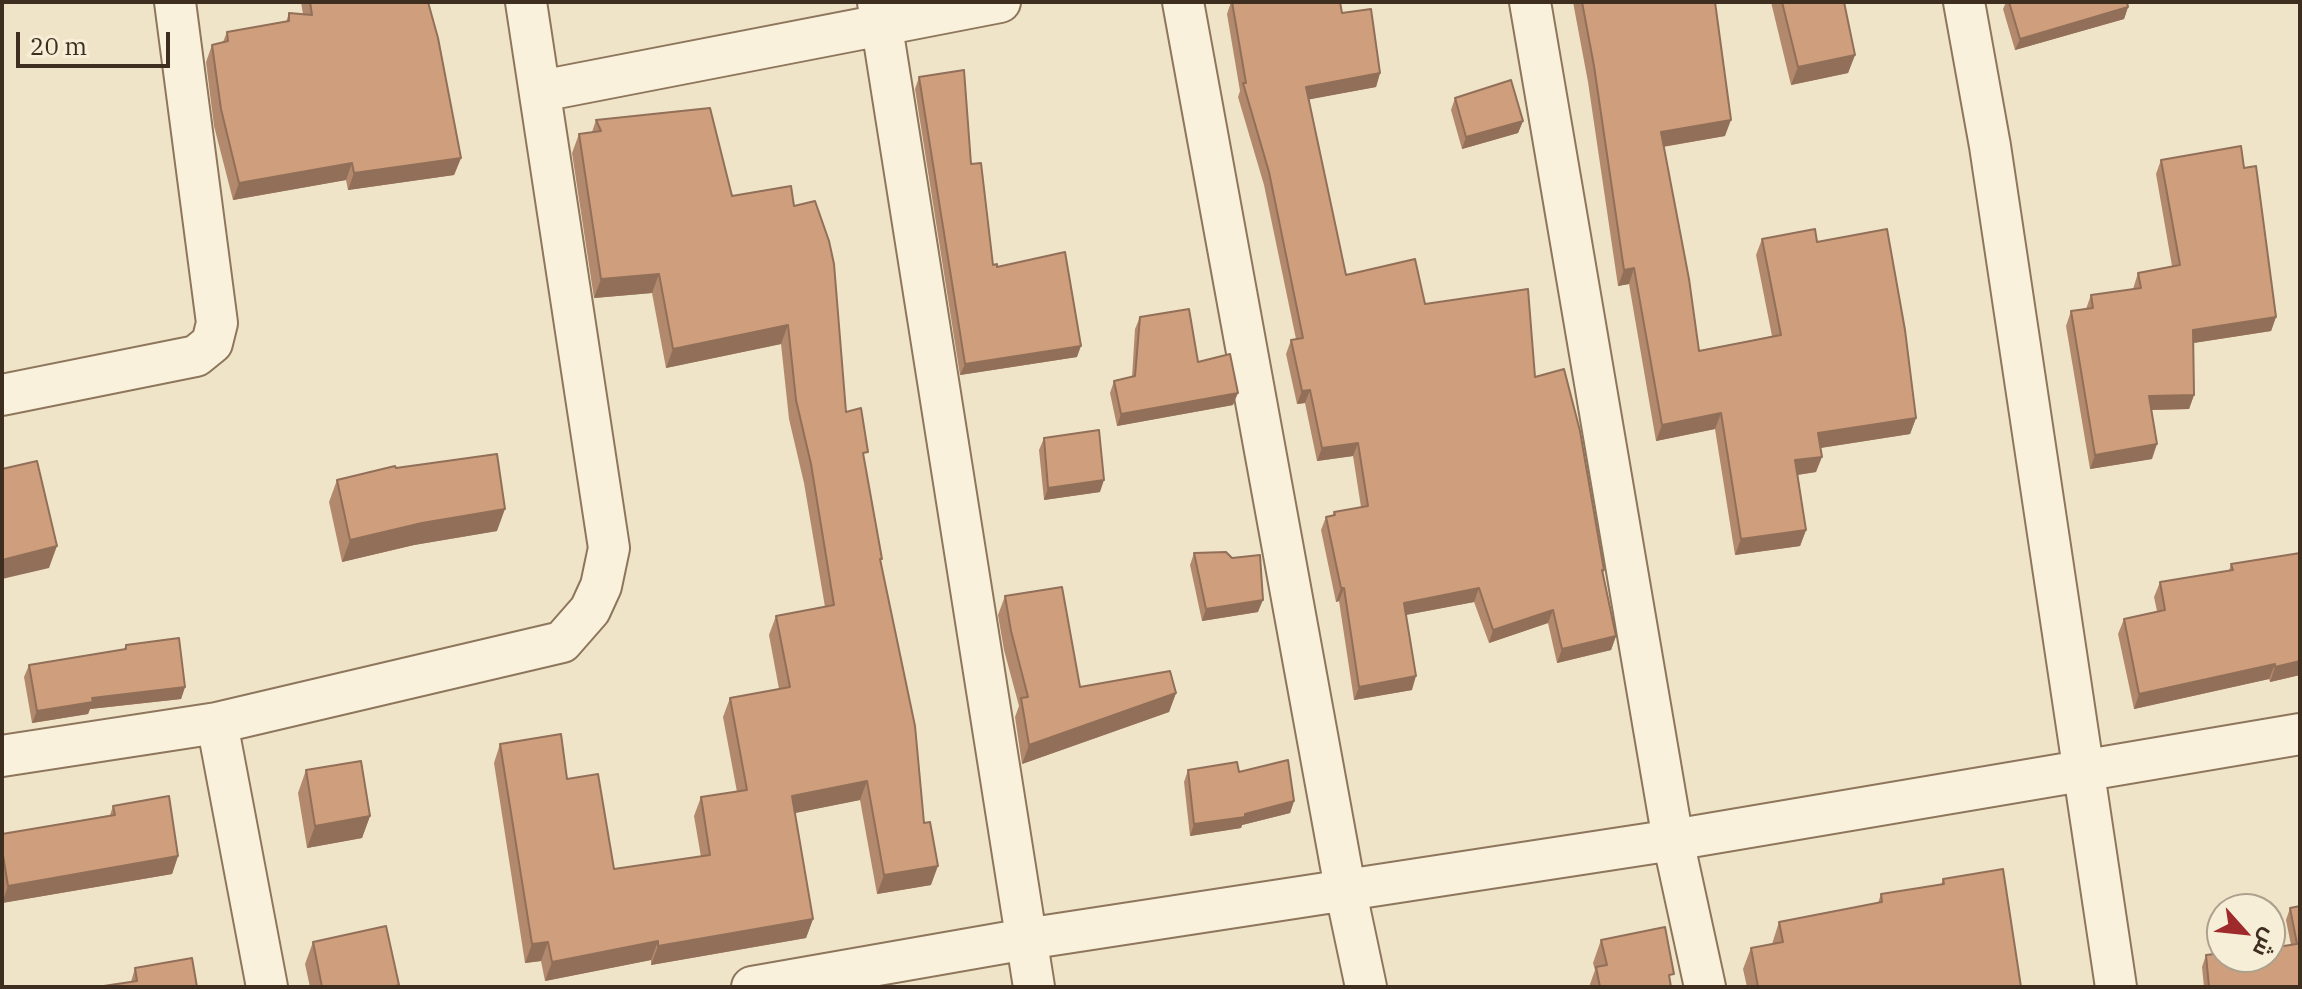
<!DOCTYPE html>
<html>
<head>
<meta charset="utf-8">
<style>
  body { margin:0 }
  #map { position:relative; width:2302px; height:989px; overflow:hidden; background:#f0e4c8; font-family:"IBM Plex Serif",Cairo,serif }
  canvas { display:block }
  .frame { position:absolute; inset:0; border:4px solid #3d2e20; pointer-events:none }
  .north { position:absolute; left:2206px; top:893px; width:80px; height:80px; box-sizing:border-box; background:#f7eed8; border:2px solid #ada18e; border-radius:50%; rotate:117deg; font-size:22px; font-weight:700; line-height:32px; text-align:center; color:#3d2e20 }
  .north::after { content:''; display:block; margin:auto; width:28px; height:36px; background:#9e2a2b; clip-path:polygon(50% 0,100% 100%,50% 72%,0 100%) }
  .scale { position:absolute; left:16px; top:32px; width:154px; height:36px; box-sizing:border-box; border:4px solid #3d2e20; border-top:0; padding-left:10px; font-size:24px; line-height:28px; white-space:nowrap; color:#3d2e20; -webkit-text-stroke:6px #f7eed8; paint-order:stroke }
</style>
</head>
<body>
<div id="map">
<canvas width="2302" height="989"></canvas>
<div class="frame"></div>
<div class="north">ش</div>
<div class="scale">20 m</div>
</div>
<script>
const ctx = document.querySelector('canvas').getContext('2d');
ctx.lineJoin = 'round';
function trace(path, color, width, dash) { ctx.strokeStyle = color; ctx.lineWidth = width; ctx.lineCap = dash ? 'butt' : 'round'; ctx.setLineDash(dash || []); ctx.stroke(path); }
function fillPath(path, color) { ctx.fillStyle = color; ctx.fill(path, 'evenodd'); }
const minor = new Path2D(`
  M878,2L1034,987
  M1183,2L1345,888L1366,987
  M1530,2L1673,840L1705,987
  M1964,2L1990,146L2116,987
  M541,91L1000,2
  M2,395L196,356L212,343L217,323L175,2
  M217,723L267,987
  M2,756L217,723L562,642L590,610L601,586L609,548L526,2
  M752,987L1026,939L1673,840L2300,734`);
const wall = new Path2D(`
  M301,2H428L461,158L454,175L348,190L346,180L233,200L214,126L206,62L212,45L223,42L227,32L286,22L289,13L303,14Z
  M1231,2H1340L1342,13L1380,73L1376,87L1309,99L1346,275L1425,304L1535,377L1604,570L1603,574L1616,636L1611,650L1557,663L1548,623L1489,643L1474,602L1406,615L1412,690L1354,700L1339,601L1336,602L1321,530L1326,517L1333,515L1334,512L1361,507L1353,456L1317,461L1305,403L1297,404L1286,354L1291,340L1296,339L1264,185L1238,97L1240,91L1227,14Z
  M1573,2H1715L1725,136L1663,147L1699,351L1772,336L1756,255L1762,239L1817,242L1916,418L1910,434L1821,448L1816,472L1798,475L1806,530L1800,546L1735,555L1715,429L1656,441L1629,284L1618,286L1588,82Z
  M1771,2H1844L1855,55L1848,73L1791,85Z
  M2006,2H2009L2128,7L2124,19L2015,50L2003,9Z
  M919,77L971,164L993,265L997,267L1077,357L960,375L915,89Z
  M1455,98L1523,121L1518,133L1462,149L1451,110Z
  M596,120L732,196L794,206L846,412L864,461L931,885L877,894L860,800L795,813L813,919L806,938L651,965V960L545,981L541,961L525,963L494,763L500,744L567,779L614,869L701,857L694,816L701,797L737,792L723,717L730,698L779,689L769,635L776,616L825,607L804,483L789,419L781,344L666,368L652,293L594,298L572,153L579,134L592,132Z
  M2161,160L2244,168L2276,317L2271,331L2193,343L2194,395L2189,409L2151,410L2152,459L2090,469L2066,326L2071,311L2086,309L2091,295L2133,289L2138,273L2172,266L2156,174Z
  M1140,317L1198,362L1233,405L1117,426L1110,393L1114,381L1132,377L1135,329Z
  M1044,438L1100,492L1044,500L1039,450Z
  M396,468L497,531L414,545L342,562L329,502L337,480Z
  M1194,553L1258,612L1202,621L1190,565Z
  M2300,553V675L2270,682L2269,679L2134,709L2118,634L2124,619L2157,611L2154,597L2160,582L2229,571L2231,564Z
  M1005,596L1080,687L1176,693L1169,712L1022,764L1015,717L1019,706L1004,650L998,615Z
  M126,645L185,687L181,699L90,709L88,714L32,723L24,677L29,665L124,649Z
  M306,770L370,816L362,838L307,848L298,793Z
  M1188,770L1239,772L1294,801L1290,813L1242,825L1241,828L1190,836L1184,782Z
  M113,806L178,856L172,874L2,903V834L110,815Z
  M1943,879L2021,987H1747L1743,969L1751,948L1772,944L1779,922L1878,903L1881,894L1941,885Z
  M2300,906V987H2204L2202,967L2206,955L2291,945L2286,920L2290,908Z
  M1601,940L1671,984V987H1589L1595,970L1593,963Z
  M313,942L399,985L398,987H310L305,964Z
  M135,968L197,987L131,982Z`);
const shadedWall = new Path2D(`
  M2128,7L2124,19L2015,50L2020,39Z
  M1855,55L1848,73L1791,85L1798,67Z
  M1380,73L1376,87L1301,101L1306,87Z
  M1731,120L1725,136L1655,148L1661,132Z
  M1523,121L1518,133L1462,149L1466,137Z
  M461,158L454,175L348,190L354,173Z
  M352,163L346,180L233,200L239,183Z
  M1634,268L1629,284L1618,286L1624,270Z
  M659,274L652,293L594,298L601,279Z
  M2276,317L2271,331L2187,344L2193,330Z
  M788,325L781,344L666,368L673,349Z
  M1081,346L1077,357L960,375L965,364Z
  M1310,390L1305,403L1297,404L1302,391Z
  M1238,393L1233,405L1117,426L1121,414Z
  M2194,395L2189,409L2144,410L2149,396Z
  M1721,413L1715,429L1656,441L1662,425Z
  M1916,418L1910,434L1813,449L1818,433Z
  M1358,443L1353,456L1317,461L1322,448Z
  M2157,444L2152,459L2090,469L2095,455Z
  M1822,457L1816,472L1789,476L1795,460Z
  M1104,480L1100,492L1044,500L1048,488Z
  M505,509L497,531L414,545L342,562L350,540L422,523Z
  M1806,530L1800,546L1735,555L1741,539Z
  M57,546L49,568L2,579V560Z
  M1341,588H1344L1339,601L1336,602Z
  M1479,588L1474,602L1400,616L1404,603Z
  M1263,600L1258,612L1202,621L1206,609Z
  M1553,610L1548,623L1489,643L1493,630Z
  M1616,636L1611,650L1557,663L1562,649Z
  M2300,661V675L2270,682L2275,667Z
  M2275,664L2269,679L2134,709L2139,694Z
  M1416,676L1412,690L1354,700L1359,687Z
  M185,687L181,699L90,709L88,714L32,723L37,711L92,698Z
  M1176,693L1169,712L1022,764L1029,745Z
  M867,781L860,800L785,815L792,796Z
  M1294,801L1290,813L1242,825L1241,828L1190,836L1194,824L1245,814Z
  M370,816L362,838L307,848L315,826Z
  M178,856L172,874L2,903L8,886Z
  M938,866L931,885L877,894L884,875Z
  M813,919L806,938L651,965L658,946Z
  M658,941L651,960L545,981L552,962Z
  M548,942L541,961L525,963L532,944Z`);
const building = new Path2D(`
  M310,2H428L438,38L461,158L354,173L352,163L239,183L221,109L212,45L228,41L227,32L289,21V13L312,15Z
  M1232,2H1340L1342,13L1371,9L1380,73L1306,87L1346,275L1415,259L1425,304L1528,289L1535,377L1564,369L1580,431L1604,570H1602L1616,636L1562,649L1553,610L1493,630L1479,588L1404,603L1416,676L1359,687L1344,588H1341L1326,517L1335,515L1334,512L1368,506L1358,443L1322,448L1310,390L1302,391L1291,340L1303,338L1269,172L1243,83H1246Z
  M1582,2H1715L1731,120L1661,132L1689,279L1699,351L1781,335L1762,239L1815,229L1817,242L1887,229L1905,330L1916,418L1818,433L1822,457L1795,460L1806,530L1741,539L1721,413L1662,425L1634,268L1624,270L1594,66Z
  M1782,2H1844L1855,55L1798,67Z
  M2009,2H2127L2128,7L2020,39Z
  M964,70L971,164L981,163L993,265L997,264V267L1065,252L1081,346L965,364L919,77Z
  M1511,80L1523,121L1466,137L1455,98Z
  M710,108L732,196L791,186L794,206L815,201L829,241L834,264L846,412L861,408L868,452L863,453L882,559H880L915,726L924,823L930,822L938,866L884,875L867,781L792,796L813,919L658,946V941L552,962L548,942L532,944L500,744L561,734L567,779L598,774L614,869L710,855L701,797L747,790L730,698L790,687L776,616L834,605L811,464L796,400L788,325L673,349L659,274L601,279L579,134L601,131L596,120Z
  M2241,146L2244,168L2256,166L2276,317L2193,330L2194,395L2149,396L2157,444L2095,455L2071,311L2093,308L2091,295L2141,288L2138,273L2180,265L2161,160Z
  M1189,309L1198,362L1230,354L1238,393L1121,414L1114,381L1135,376L1140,317Z
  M1099,430L1104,480L1048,488L1044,438Z
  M497,454L505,509L422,523L350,540L337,480L395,466L396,468Z
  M37,461L57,546L2,560V469Z
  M1226,552L1232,558L1260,555L1263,600L1206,609L1194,553Z
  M2300,553V661L2275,667V664L2139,694L2124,619L2165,610L2160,582L2233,570L2231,564Z
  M1062,587L1080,687L1170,671L1176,693L1029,745L1021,698L1028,697L1011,631L1005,596Z
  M179,638L185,687L92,698L93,702L37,711L29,665L126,649V645Z
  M1288,760L1294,801L1245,814V817L1194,824L1188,770L1237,762L1239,772Z
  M361,761L370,816L315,826L306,770Z
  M169,796L178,856L8,886L2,849V834L115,815L113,806Z
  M2003,869L2021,987H1758L1751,948L1783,942L1779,922L1882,902L1881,894L1944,884L1943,879Z
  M2300,906V987H2209L2206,955L2222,953V957H2270V948L2297,944L2290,908Z
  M386,926L399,985L392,987H322L313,942Z
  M1665,927L1674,974L1669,975L1671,987H1600L1596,967L1607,965L1601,940Z
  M192,958L197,987H97L137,981L135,968Z`);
trace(minor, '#8d765c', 44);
trace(minor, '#faf1dc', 40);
fillPath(wall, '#b2896c');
fillPath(shadedWall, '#916f58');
fillPath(building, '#cf9f7d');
trace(building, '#916f58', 2);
</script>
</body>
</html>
